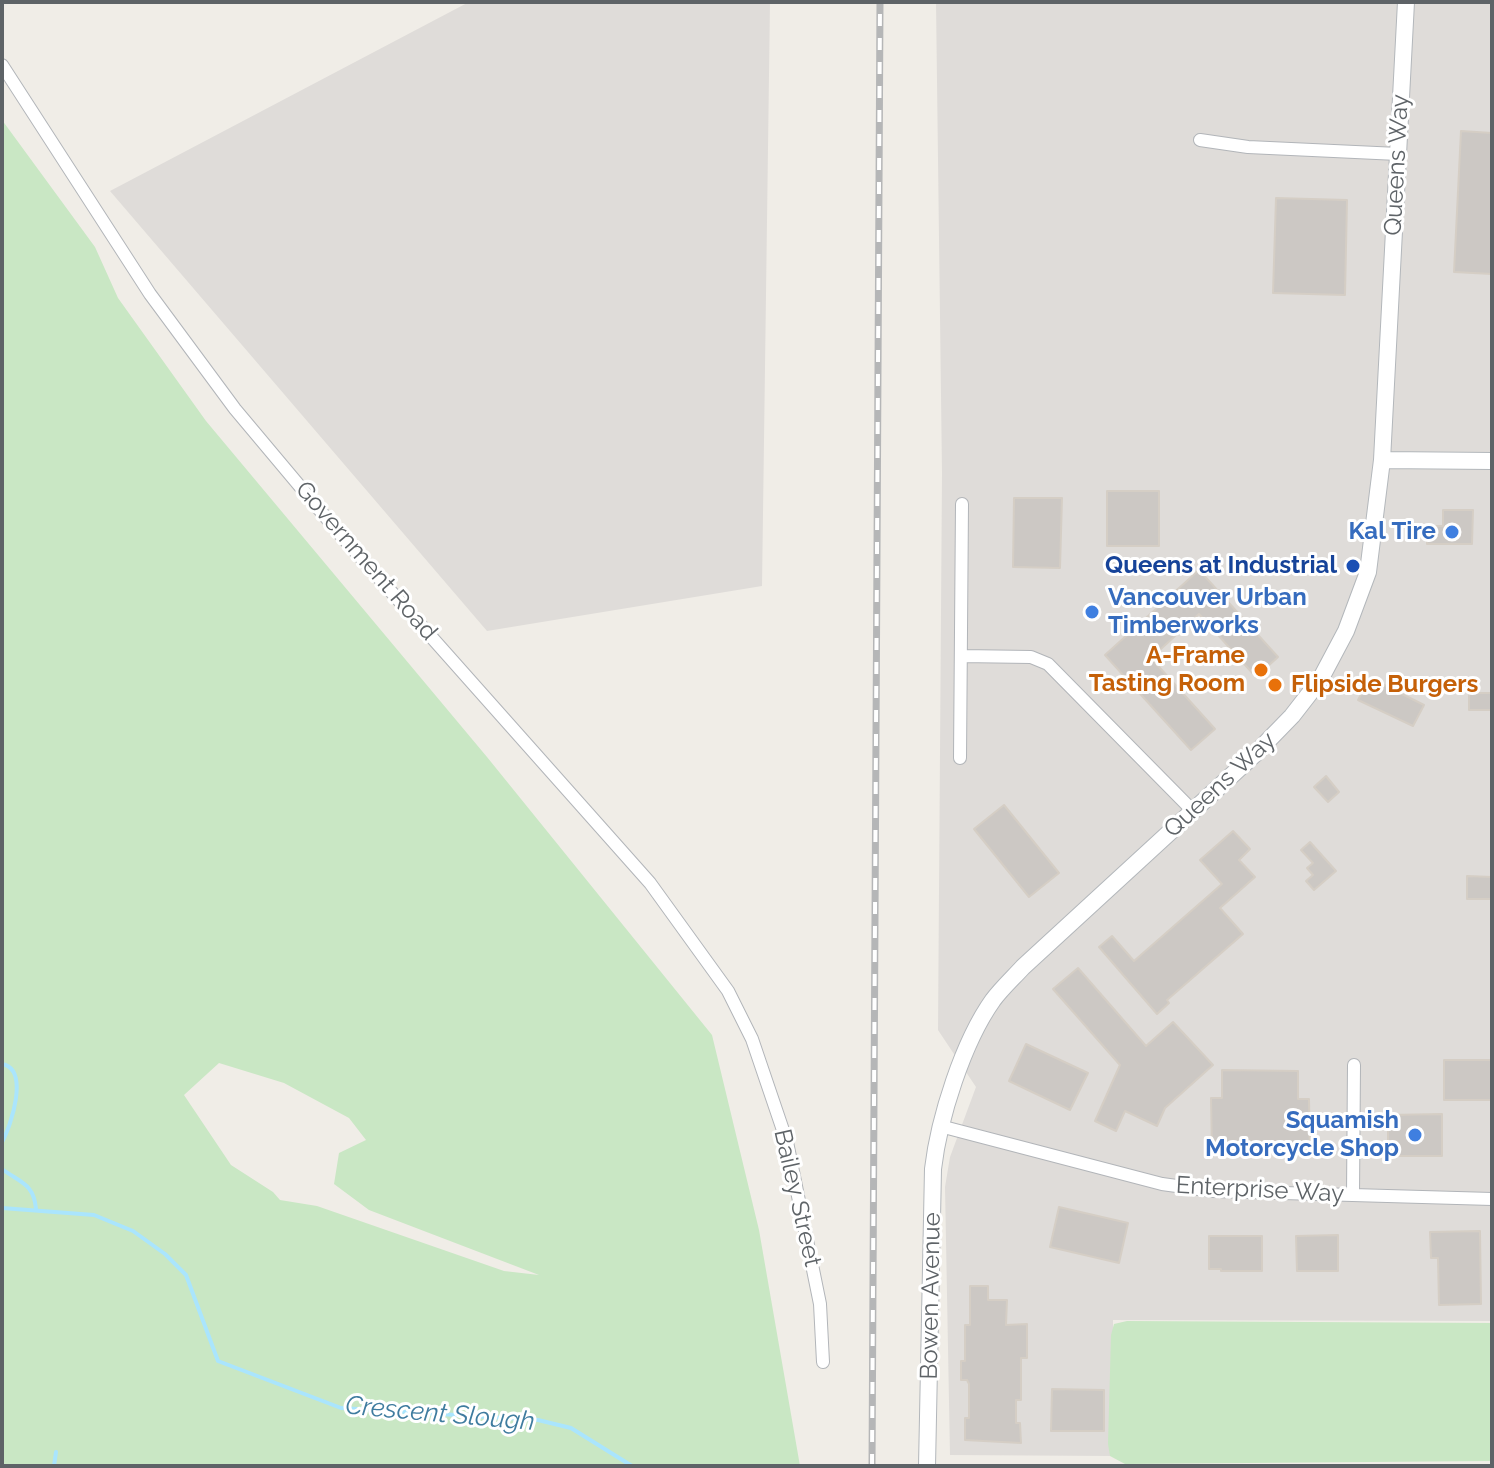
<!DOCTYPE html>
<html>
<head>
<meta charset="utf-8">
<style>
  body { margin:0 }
  #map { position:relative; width:1494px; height:1468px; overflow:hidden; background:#f0ede7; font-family:Raleway,sans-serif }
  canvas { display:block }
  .frame { position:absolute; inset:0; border:4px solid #5e6367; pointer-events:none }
</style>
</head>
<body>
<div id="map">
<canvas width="1494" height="1468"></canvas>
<div class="frame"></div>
</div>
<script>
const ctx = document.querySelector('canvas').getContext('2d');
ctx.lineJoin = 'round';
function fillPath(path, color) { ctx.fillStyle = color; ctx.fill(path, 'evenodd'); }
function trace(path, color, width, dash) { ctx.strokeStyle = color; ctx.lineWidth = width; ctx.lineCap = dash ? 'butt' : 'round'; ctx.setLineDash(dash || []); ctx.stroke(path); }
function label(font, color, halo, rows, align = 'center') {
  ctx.font = font + ' Raleway,sans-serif'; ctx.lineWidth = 6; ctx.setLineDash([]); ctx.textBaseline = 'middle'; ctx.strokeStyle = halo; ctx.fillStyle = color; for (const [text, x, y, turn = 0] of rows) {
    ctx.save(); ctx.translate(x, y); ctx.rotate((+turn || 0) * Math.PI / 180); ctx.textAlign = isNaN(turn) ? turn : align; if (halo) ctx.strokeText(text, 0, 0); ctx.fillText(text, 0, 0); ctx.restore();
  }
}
const industrial = new Path2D(`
  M469,2H770L762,586L487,631L110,191Z
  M936,2H1492V1321L1113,1320V1456L950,1455L945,1187L950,1157L976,1087L938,1030L942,473Z`);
const green = new Path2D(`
  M2,120L95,247L118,298L206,421L487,757L712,1035L759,1230L800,1466H2ZM219,1063L284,1083L349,1118L366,1140L339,1153L334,1184L369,1210L539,1275L504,1271L317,1206L280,1200L273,1192L231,1165L184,1095Z
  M1127,1321L1492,1323V1461L1125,1464L1110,1456L1108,1444L1111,1335L1114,1324Z`);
const stream = new Path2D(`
  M2,1064C30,1069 11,1126 2,1142
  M2,1169C21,1183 34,1184 36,1209
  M2,1208L94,1215L133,1231L165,1254L186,1275L218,1361L341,1408L538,1420L571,1428L632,1466
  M54,1466L56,1452`);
const building = new Path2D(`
  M1461,131L1492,133V274L1454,272Z
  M1276,198L1347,200L1345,295L1273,293Z
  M1107,491H1159V546H1107Z
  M1014,498H1062L1060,568L1013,567Z
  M1443,510H1473L1472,544H1427V526H1443Z
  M1199,570L1278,657L1256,677L1199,614L1151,658L1215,729L1191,750L1105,655Z
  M1370,678L1424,705L1413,726L1358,700Z
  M1469,693H1492V710H1469Z
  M1326,776L1339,792L1328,802L1314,787Z
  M1004,805L1059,873L1029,897L974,829Z
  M1233,831L1250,849L1239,860L1255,877L1220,908L1243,934L1167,1000L1169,1003L1157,1014L1099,947L1112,936L1134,961L1222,884L1200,860Z
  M1310,842L1336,871L1314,890L1306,881L1313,875L1307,868L1313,863L1301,850Z
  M1467,876L1492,877V899H1467Z
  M1078,968L1146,1046L1173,1022L1213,1065L1165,1108L1157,1126L1125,1111L1116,1131L1095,1121L1120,1065L1053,989Z
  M1026,1044L1088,1073L1070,1110L1009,1081Z
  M1444,1060H1492V1100H1444Z
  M1222,1070L1298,1071V1099H1309L1310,1152L1212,1153L1211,1098H1222Z
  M1442,1114V1156H1388V1115Z
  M1059,1207L1128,1223L1119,1263L1050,1247Z
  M1480,1231L1481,1304L1439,1305L1438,1258H1431L1430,1232Z
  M1338,1235V1271H1297L1296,1236Z
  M1209,1236H1262V1271H1221V1269H1209Z
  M970,1286H988V1300H1007L1006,1325L1027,1324V1358H1021V1400H1016V1423H1020L1021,1443L965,1440V1418H969V1384L967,1380H961V1361H965V1325H970Z
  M1052,1389L1104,1390V1431H1051Z`);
const street = new Path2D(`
  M2,65L150,294L235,409L339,533L650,883L728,991L752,1039L787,1142L820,1304L823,1362
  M1200,140L1248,147L1398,154
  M961,656L1031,657L1048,664L1193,811
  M960,758L962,504
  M940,1126L1162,1184L1213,1191L1492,1199
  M1353,1195L1354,1065`);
const secondary = new Path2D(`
  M1382,460L1492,461
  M927,1466L933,1169C939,1118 963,1042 993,1000C1002,988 1013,978 1023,967L1256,753L1292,716L1320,680L1346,631L1368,572L1382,460L1406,2`);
const rail = new Path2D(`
  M872,1466L880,2`);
const markers = [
  [1452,532,8,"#3f7fe0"],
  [1353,566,8,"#1a4fb4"],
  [1092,612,8,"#3f7fe0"],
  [1261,670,8,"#e8710a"],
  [1275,685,8,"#e8710a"],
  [1415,1135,8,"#3f7fe0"]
];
const streetNames = [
  ["Queens Way",1397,165,-87],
  ["Government Road",366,561,49],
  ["Queens Way",1220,785,-43],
  ["Enterprise Way",1260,1190,3],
  ["Bailey Street",797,1198,77],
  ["Bowen Avenue",931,1296,-89]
];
const shopNames = [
  ["Kal Tire",1436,532],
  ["Vancouver Urban",1108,598,"left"],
  ["Timberworks",1108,626,"left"],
  ["Squamish",1399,1121],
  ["Motorcycle Shop",1399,1149]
];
const transitNames = [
  ["Queens at Industrial",1337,566]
];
const foodNames = [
  ["A-Frame",1245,656],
  ["Tasting Room",1245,684],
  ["Flipside Burgers",1291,685,"left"]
];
const waterNames = [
  ["Crescent Slough",440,1414,5]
];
fillPath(industrial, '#dfdcd9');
fillPath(green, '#c9e7c4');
trace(stream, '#aae5fd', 4);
fillPath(building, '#ccc8c4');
trace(building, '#d5cec5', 2);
trace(street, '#b2b5b9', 14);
trace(secondary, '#b3b7bb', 18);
trace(street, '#fff', 12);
trace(secondary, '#fff', 16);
trace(rail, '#b5b6b7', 7);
trace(rail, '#fff', 4, [12]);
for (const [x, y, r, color] of markers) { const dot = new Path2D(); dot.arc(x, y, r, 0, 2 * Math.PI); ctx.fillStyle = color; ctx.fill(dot); trace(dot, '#fff', 3); }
label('24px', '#5e6367', '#fff', streetNames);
label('bold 24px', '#366cbe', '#fff', shopNames, 'right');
label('bold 24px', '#164399', '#fff', transitNames, 'right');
label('bold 24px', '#c56008', '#fff', foodNames, 'right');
label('italic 26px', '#3f7c9f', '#fff', waterNames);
</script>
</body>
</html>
